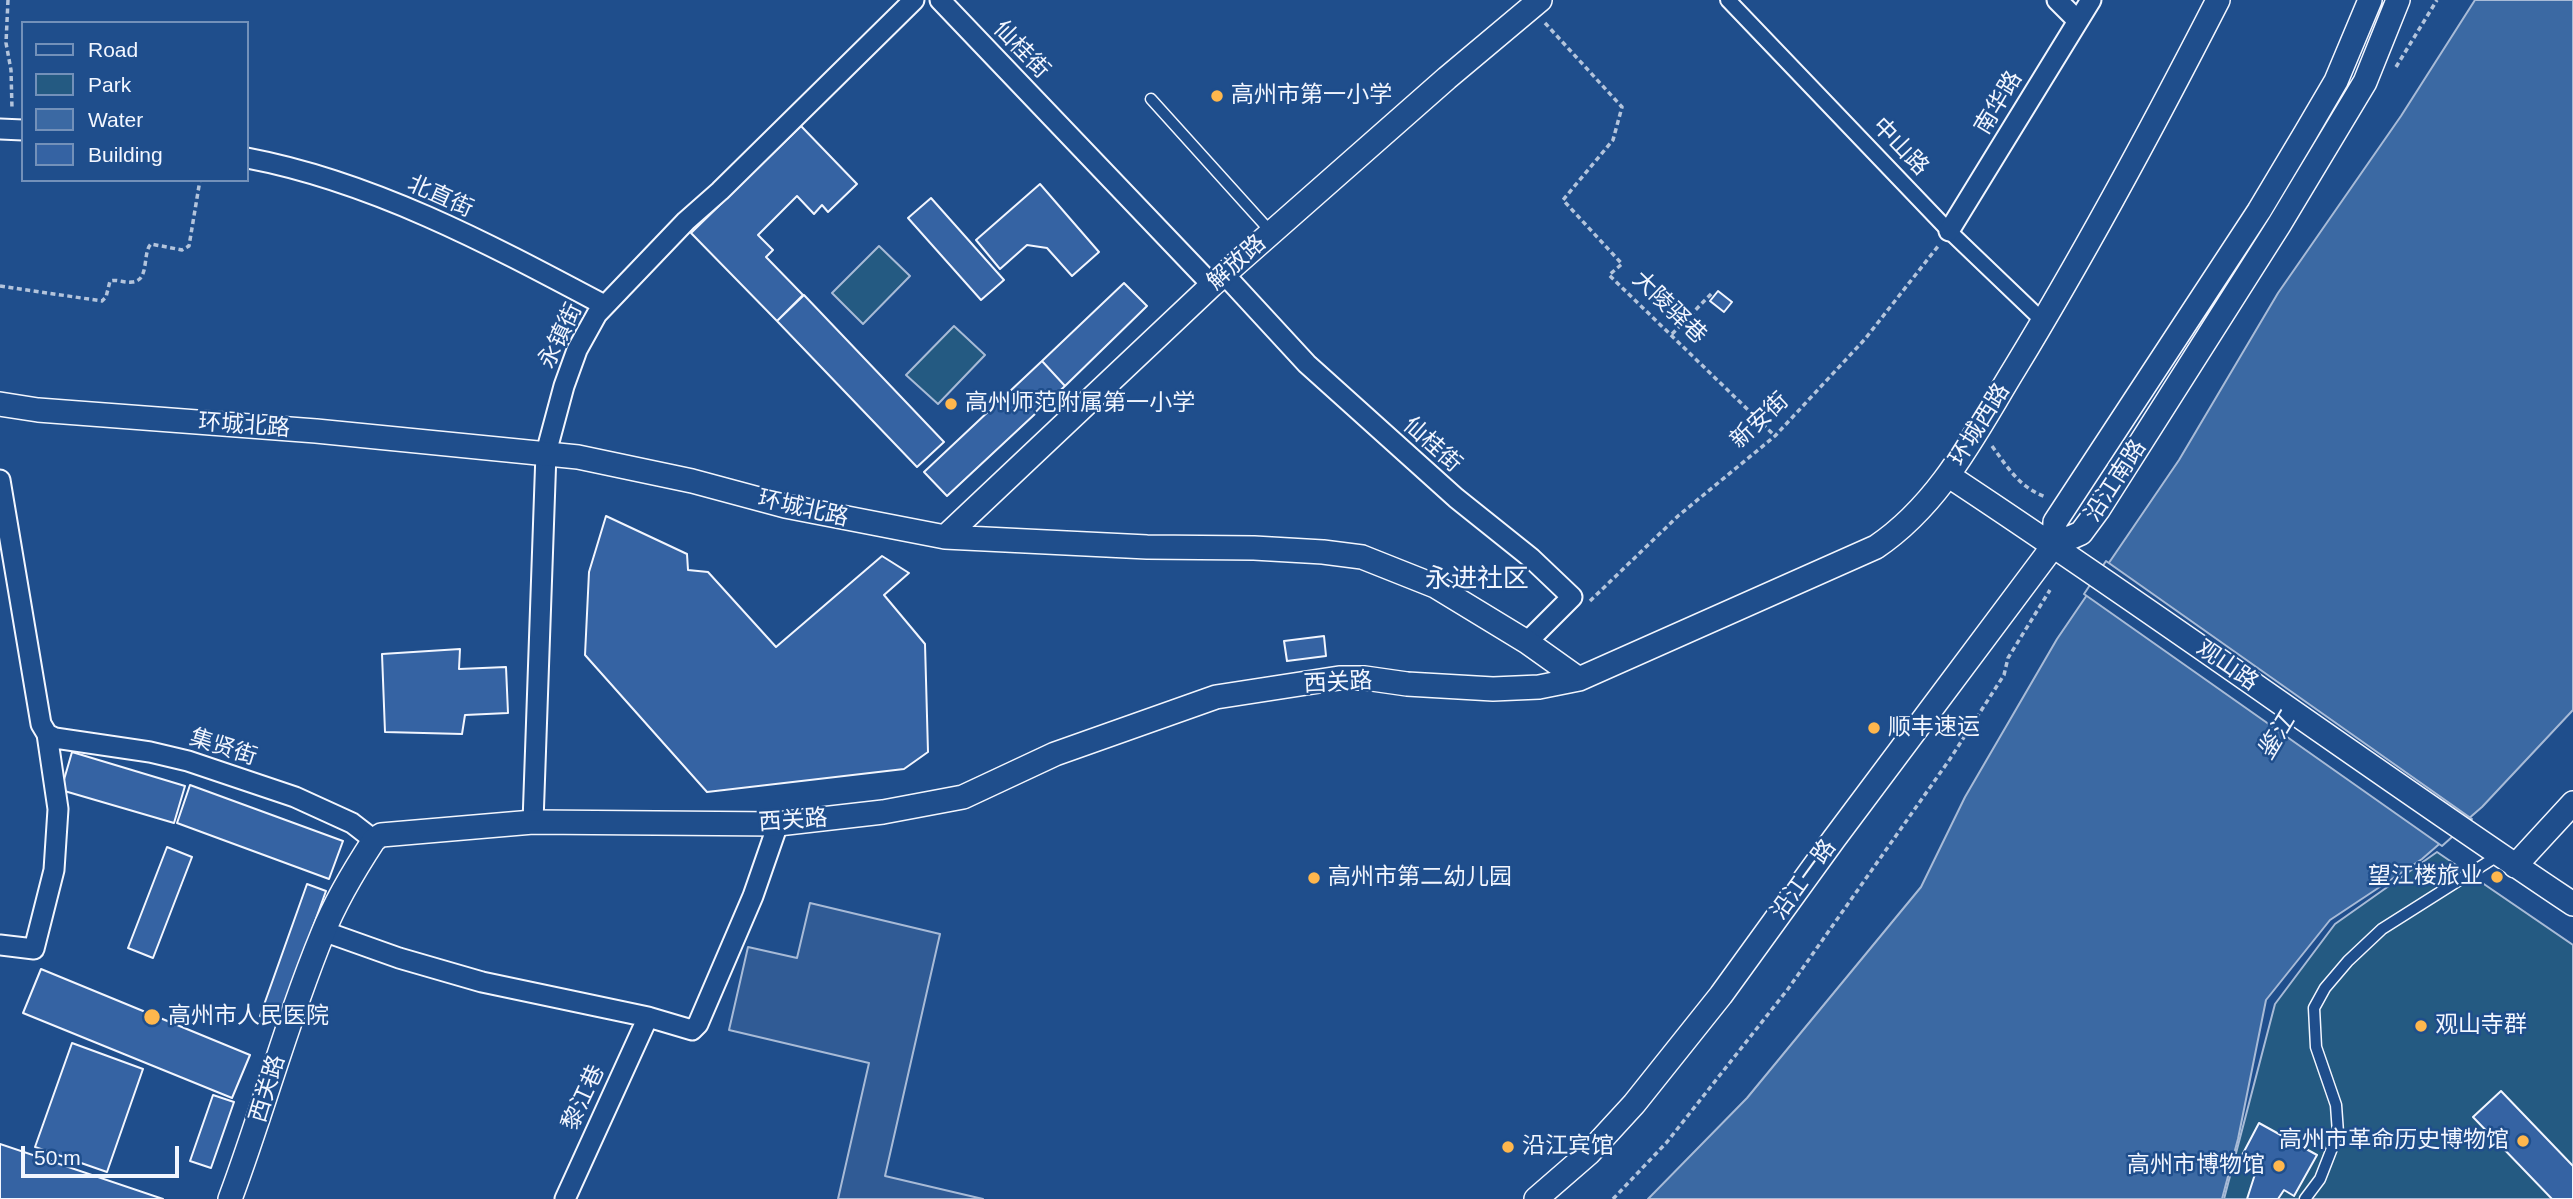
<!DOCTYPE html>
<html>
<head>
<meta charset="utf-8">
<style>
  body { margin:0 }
  #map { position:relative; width:2573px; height:1199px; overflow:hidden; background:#1f4e8c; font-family:Arial,sans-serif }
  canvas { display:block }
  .legend { position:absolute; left:21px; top:21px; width:228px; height:161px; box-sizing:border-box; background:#1f4e8c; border:2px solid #7391ba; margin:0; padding:9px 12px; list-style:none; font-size:21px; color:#f2f6ff }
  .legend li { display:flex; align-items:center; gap:14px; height:35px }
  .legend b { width:35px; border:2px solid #7391ba }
  .scale { position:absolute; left:21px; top:1146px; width:158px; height:32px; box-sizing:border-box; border:4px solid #f2f6ff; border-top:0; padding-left:9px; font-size:21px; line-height:24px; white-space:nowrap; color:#f2f6ff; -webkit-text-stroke:5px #1f4e8c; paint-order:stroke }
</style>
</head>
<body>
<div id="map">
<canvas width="2573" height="1199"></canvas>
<ul class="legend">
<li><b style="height:9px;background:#1f4e8c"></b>Road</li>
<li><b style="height:19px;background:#245a82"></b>Park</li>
<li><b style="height:19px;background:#3b69a3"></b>Water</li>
<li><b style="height:19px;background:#3563a3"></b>Building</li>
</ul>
<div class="scale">50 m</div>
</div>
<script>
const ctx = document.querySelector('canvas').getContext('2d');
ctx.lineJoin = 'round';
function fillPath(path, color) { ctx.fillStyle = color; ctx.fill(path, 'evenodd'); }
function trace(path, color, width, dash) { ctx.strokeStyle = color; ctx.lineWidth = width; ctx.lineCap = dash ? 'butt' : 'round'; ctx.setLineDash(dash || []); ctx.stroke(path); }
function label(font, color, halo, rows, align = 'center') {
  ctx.font = font + ' Arial,"Noto Sans SC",sans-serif'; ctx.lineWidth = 5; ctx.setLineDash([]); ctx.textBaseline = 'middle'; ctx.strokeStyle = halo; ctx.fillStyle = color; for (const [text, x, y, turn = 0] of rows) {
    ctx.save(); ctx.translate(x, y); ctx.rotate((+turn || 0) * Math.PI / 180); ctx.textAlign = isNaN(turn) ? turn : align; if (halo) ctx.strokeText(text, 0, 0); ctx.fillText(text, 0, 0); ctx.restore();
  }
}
const green = new Path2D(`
  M879,246L910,276L863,324L832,293Z
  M954,326L985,355L938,404L906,375Z
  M2437,852L2573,945V1199H2224L2275,1004L2335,924Z`);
const parking = new Path2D(`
  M810,903L940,934L885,1176L983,1199H838L869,1063L729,1030L748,947L797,958Z`);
const water = new Path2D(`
  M2475,0H2573V710L2482,807L2422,859L2330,920L2266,1000L2238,1139L2222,1199H1648L1747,1098L1921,887L1965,797L2057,639L2179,460L2278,293L2401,116Z`);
const pier = new Path2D(`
  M2106,561L2472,819L2442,846L2084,594Z`);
const building = new Path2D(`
  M801,126L857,184L828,212L822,205L814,214L797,196L758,235L773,250L766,257L803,295L777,321L691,233Z
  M1040,184L1099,252L1072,276L1047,248L1027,245L1000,269L976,240Z
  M931,198L1004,280L981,300L908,218Z
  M1124,283L1147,306L1065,386L1042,361Z
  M1718,291L1732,302L1724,312L1710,301Z
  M804,295L944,442L917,467L777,321Z
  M1042,361L1065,386L947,496L924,472Z
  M606,516L687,554L688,570L708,572L776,647L882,556L909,573L884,595L925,644L928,752L904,769L707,792L585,655L589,572Z
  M1324,636L1326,656L1287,661L1284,641Z
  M460,649L459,669L506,667L508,713L465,715L462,734L385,732L382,654Z
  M72,752L185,786L174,823L61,790Z
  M190,785L343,841L329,879L177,823Z
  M167,847L192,857L153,958L128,948Z
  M307,884L326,891L278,1023L260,1016Z
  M41,969L250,1055L232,1098L23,1013Z
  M72,1043L143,1069L107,1172L35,1147Z
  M2501,1091L2573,1166V1199H2552L2473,1117Z
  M213,1095L234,1102L211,1168L190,1161Z
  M2259,1123L2317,1155L2294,1196L2284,1190L2278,1199H2247L2256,1171L2239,1161Z
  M0,1144L163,1199H0Z`);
const path = new Path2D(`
  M8,0L6,43L11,70L12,109
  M1545,23L1622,107L1613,140L1563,200L1622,264L1609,275L1775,436
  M2396,67L2437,0
  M0,286L102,301L106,297L110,281C117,279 124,283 132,282C150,281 142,253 151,244L182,250L189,246L200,180
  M1672,334L1712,293
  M1992,446C2008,468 2020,488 2046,497
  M1590,601L1678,516L1775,436L1865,339L1939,245
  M1613,1199L1667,1142L1788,989L1950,759L2004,675L2008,658L2050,590`);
const service = new Path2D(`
  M1151,99L1271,232
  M2305,1199L2320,1179L2338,1133L2336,1105L2316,1047L2314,1008L2325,988L2348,961L2382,929L2499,855`);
const pedestrian = new Path2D(`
  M1728,0L1949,231L2043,321`);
const minor = new Path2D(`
  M940,0L1212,285
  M2057,0L2078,21
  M0,129L23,130
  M247,158C374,182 491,245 604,305
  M1949,231L2091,0
  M1224,274L1307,364L1456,498L1531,558L1572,597L1527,642
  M0,480L41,724L47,734L55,738L150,752L188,761L295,797L352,823L374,840
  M533,822L546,453L564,386L577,350L597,314L686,221L720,191L914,0
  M323,931L399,958L482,982L648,1017L692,1030L698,1024L753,896L778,824
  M0,945L34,949L54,870L58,809L47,734
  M565,1199L648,1017`);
const tertiary = new Path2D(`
  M0,404L38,410L316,431L578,457L692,481L785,506L945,537L1147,547L1254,548L1323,552L1362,557L1435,586L1527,642L1579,679
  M1949,476C2160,615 2363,764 2573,904
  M945,537L1212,285L1447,78L1540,0
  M2054,545L2055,522L2259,211L2305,134L2336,81L2370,0
  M2515,866L2573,803
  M230,1199C263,1111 287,1020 323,933C336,900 355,869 374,840L381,835L533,822L778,824L883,812L963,797L1055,754L1216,697L1339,678H1365L1407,684L1493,689L1539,687L1579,679L1876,547C1941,503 1975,433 2015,368C2088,248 2154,125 2218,0
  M1536,1199L1589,1153L1634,1104L1721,995L1834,839L2054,545L2081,533L2098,510L2279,225L2365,82L2398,0`);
const markers = [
  [1217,96,7,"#ffb74d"],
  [951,404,7,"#ffb74d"],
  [1874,728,7,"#ffb74d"],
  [2497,877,7,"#ffb74d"],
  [1314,878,7,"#ffb74d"],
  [152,1017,9,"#ffb74d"],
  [2421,1026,7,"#ffb74d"],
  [2523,1141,7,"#ffb74d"],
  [1508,1147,7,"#ffb74d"],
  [2279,1166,7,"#ffb74d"]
];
const streetNames = [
  ["仙桂街",1021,50,46],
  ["南华路",1999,103,-59],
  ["中山路",1900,147,46],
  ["北直街",440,197,24],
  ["解放路",1237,263,-42],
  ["大陵驿巷",1669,308,44],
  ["永镇街",561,336,-64],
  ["新安街",1760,421,-43],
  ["环城西路",1980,425,-58],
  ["环城北路",244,426,4],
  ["仙桂街",1432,445,42],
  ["沿江南路",2116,481,-57],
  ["环城北路",803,509,13],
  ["观山路",2227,666,35],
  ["西关路",1338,683,-3],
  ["集贤街",223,748,18],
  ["西关路",793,821,-4],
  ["沿江一路",1804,880,-54],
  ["西关路",268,1089,-73],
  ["黎江巷",584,1098,-65]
];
const poiNames = [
  ["高州市第一小学",1231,96],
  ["高州师范附属第一小学",965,404],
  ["顺丰速运",1888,728],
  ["望江楼旅业",2483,877,"right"],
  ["高州市第二幼儿园",1328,878],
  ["高州市人民医院",168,1017],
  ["观山寺群",2435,1026],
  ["高州市革命历史博物馆",2509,1141,"right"],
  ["沿江宾馆",1522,1147],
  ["高州市博物馆",2265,1166,"right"]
];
const waterNames = [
  ["鉴江",2277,737,-59]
];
const quarterNames = [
  ["永进社区",1477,580]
];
fillPath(green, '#245a82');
trace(green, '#a8bbd7', 2);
fillPath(parking, '#305b95');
trace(parking, '#a8bbd7', 2);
fillPath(water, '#3b69a3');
trace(water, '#a8bbd7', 2);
fillPath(pier, '#1f4e8c');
trace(pier, '#a8bbd7', 2);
fillPath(building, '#3563a3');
trace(building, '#f2f6ff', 2);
trace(service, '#f2f6ff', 13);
trace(pedestrian, '#f2f6ff', 18);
trace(minor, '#f2f6ff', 23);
trace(tertiary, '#f2f6ff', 26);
trace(path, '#b3c4dc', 3.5, [5, 3.5]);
trace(service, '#1f4e8c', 10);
trace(pedestrian, '#1f4e8c', 14);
trace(minor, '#1f4e8c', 19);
trace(tertiary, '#1f4e8c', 23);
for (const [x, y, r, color] of markers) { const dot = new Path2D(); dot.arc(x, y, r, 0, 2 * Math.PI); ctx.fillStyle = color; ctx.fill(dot); trace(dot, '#1f4e8c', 2.5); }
label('23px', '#f2f6ff', '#1f4e8c', streetNames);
label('23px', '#f2f6ff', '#1f4e8c', poiNames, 'left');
label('italic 24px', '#f2f6ff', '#1f4e8c', waterNames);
label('26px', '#f2f6ff', '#1f4e8c', quarterNames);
</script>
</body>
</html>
